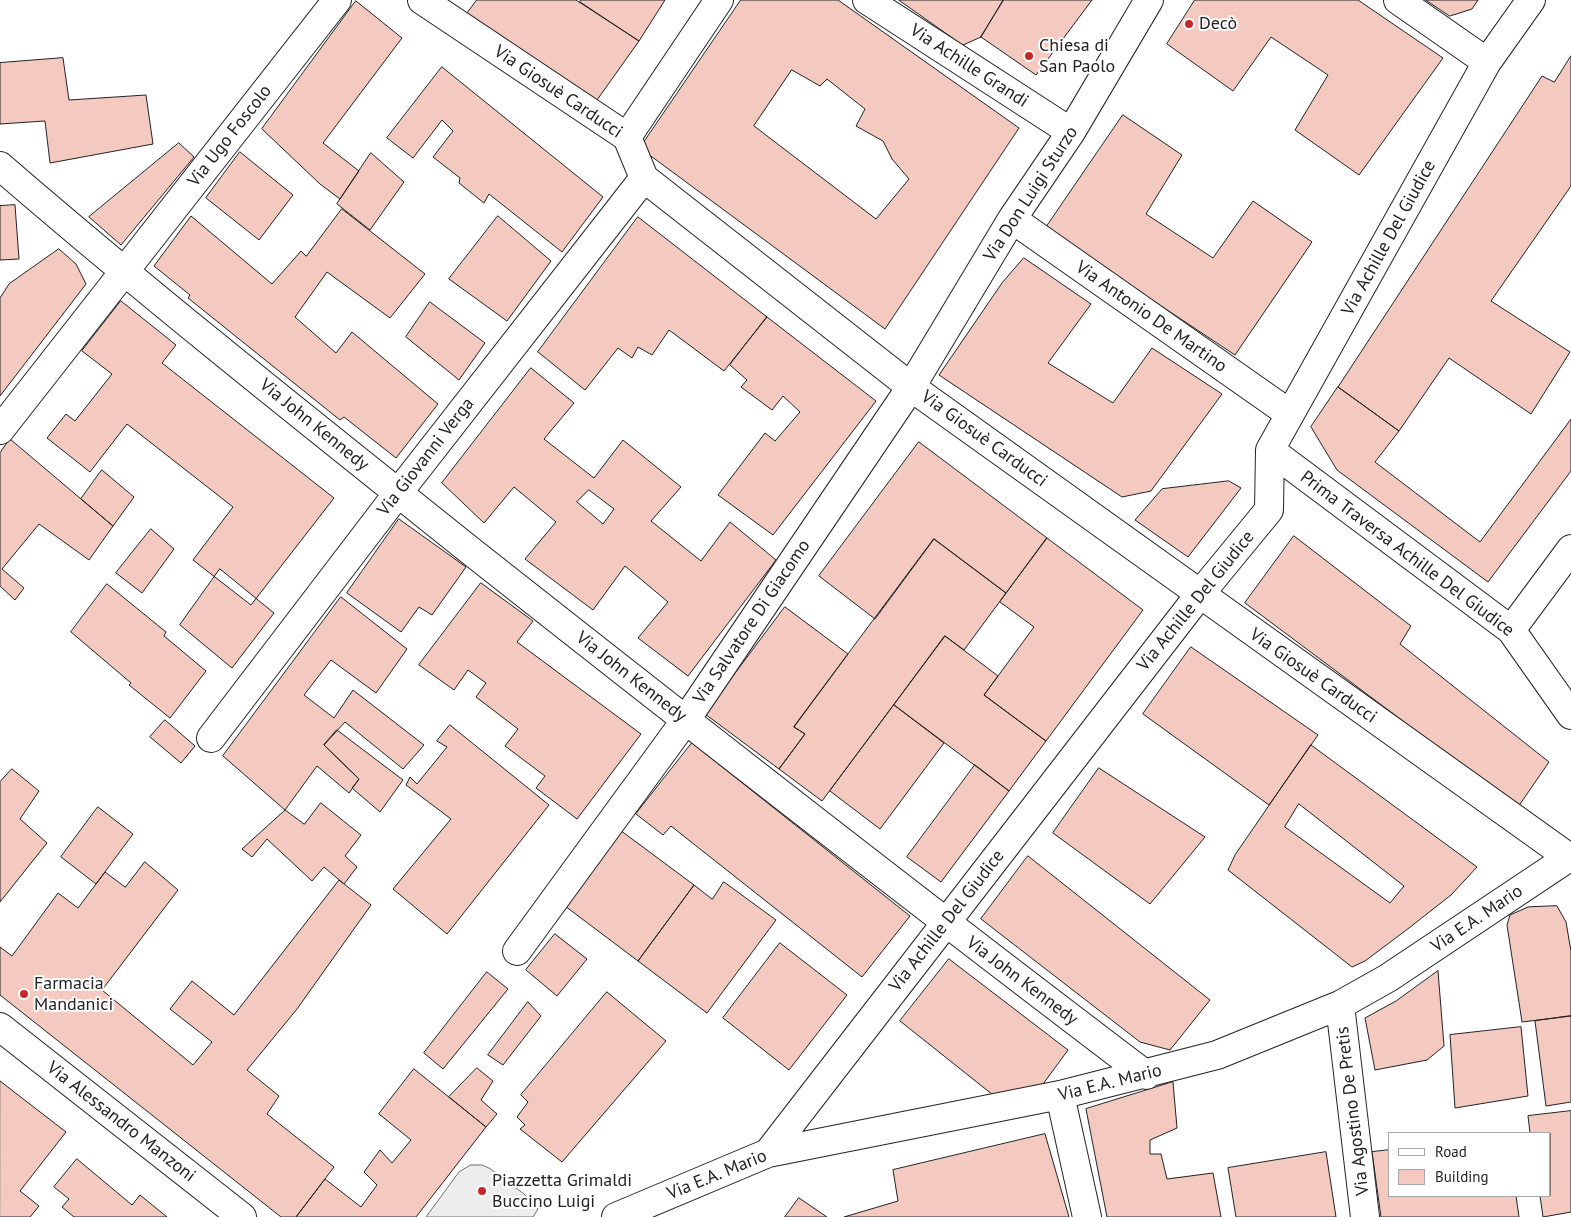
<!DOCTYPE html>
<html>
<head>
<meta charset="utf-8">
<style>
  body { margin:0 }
  #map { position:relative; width:1571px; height:1217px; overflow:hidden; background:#fff; font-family:"PT Sans",sans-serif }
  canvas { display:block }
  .legend { position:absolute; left:1388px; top:1132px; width:162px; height:65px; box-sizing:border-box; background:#fff; border:1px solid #a7a7a7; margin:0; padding:6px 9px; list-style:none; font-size:15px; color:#222 }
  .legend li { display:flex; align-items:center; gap:10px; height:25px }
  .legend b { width:25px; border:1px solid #a7a7a7 }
</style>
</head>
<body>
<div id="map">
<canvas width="1571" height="1217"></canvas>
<ul class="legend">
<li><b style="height:6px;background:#fff"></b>Road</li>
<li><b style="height:14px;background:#f3c9c0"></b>Building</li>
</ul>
</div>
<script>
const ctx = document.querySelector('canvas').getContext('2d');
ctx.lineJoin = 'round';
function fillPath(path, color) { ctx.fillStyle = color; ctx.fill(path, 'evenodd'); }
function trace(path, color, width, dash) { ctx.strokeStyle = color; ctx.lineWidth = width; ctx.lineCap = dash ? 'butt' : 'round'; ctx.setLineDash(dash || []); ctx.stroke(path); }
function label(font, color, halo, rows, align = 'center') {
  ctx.font = font + ' "PT Sans",sans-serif'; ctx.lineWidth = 4; ctx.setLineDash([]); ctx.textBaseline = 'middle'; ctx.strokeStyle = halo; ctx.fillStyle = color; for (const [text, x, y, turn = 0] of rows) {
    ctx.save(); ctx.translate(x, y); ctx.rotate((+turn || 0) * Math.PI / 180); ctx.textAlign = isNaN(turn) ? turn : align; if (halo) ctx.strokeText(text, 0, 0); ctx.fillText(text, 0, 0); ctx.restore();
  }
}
const parking = new Path2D(`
  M471,1165H482L489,1168L524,1194L538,1209L533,1217H426L459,1172Z`);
const building = new Path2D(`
  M477,0H576L639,41L597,100L466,15Z
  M581,0H665L639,41L580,2Z
  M741,0H838L1019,128L885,329L640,148ZM792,70L820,86L827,79L865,109L856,126L883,141L892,159L909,179L876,219L754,126Z
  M899,0H1003L981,37L963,45Z
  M1004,0H1092L1036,75L981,37Z
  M1195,0H1358L1443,58L1359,175L1295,130L1328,75L1271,37L1233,91L1167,44Z
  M1426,0H1478L1472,9L1450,16Z
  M356,1L402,38L323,143L359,171L340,199L320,184L262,129Z
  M1571,56V186L1491,301L1570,352L1531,414L1449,358L1399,431L1338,387L1542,76L1554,82Z
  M63,58L69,100L146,95L153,144L50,163L45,121L0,124V63Z
  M442,67L603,197L562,252L489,194L484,203L459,183L460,178L433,157L453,131L442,120L413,158L387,138Z
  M1123,115L1182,155L1146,214L1213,258L1253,201L1312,242L1235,355L1045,229Z
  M179,143L194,157L121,245L89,217Z
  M240,152L293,195L259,240L206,198Z
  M371,153L404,182L370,230L337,204Z
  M15,205L19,259L0,260V206Z
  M342,209L425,274L390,318L327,272L295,317L336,353L352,332L438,404L396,458L344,417L340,420L188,298L190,295L154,266L191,216L272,284L301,251L306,256Z
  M498,216L551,261L507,321L449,279Z
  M638,217L767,317L724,371L669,330L652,355L638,347L632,358L618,348L585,390L538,352Z
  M59,249L76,264L86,284L0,396V298L9,284Z
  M1024,258L1091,304L1048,363L1113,403L1152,348L1222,394L1151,491L1122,497L939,375L1002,283Z
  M121,301L176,345L162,363L334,498L251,605L193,560L233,507L127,424L90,472L47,438L66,414L75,421L112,374L82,351Z
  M430,302L485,343L459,380L406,337Z
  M767,317L876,401L773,535L718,495L765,433L775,441L800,412L783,396L772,410L741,387L747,380L730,365Z
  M531,368L574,403L544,439L594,478L623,440L681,487L651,521L701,561L730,522L776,560L688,676L638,638L668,602L625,566L593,610L525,559L556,522L514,487L484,523L442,483ZM589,490L614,509L603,524L577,502Z
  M1338,387L1399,431L1375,462L1480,542L1571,419V471L1488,582L1337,470L1311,427Z
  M10,439L113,526L89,560L39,524L2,569L24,588L15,600L0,586V453Z
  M919,442L1047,538L1006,593L934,539L875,619L819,576Z
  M102,470L134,497L113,526L81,499Z
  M1229,481L1241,488L1188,557L1135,520L1162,489Z
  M399,519L466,567L432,615L419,607L401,632L347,593Z
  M151,529L174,549L142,593L116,573Z
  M1294,536L1411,626L1400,644L1549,762L1518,807L1245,603Z
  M1047,538L1143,610L1046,741L984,695L1034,627L1000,602Z
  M934,539L1006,593L964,650L945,636L822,801L779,769L805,734L794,727Z
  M220,569L274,613L232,668L180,625Z
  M481,583L533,621L517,642L641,734L577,819L536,788L545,776L505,746L518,729L476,697L486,683L468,670L454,690L419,665Z
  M107,584L166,632L164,636L206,671L170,718L129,685L131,683L71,632Z
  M341,597L407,649L376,693L331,660L304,695L334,718L353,690L424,745L403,769L345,722L324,745L359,779L349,793L317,766L285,810L223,756Z
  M785,607L848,654L794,727L805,734L779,769L705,714Z
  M945,636L998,676L984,695L1046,741L1009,791L894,705Z
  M1191,647L1318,735L1269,805L1143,714Z
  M894,705L944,743L880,829L830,791Z
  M165,720L195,746L181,763L150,737Z
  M450,725L549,805L447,934L393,889L451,819L406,785L410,777L417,784L447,747L437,741Z
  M337,730L403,780L380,812L352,788L359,779L324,745Z
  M692,743L910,916L862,977L671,826L663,835L636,814Z
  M1311,745L1477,867L1451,895L1409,928L1365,961L1352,967L1228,870L1235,855ZM1299,804L1404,886L1390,903L1285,827Z
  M975,765L1009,791L941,882L907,857Z
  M1099,768L1205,837L1150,904L1053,833Z
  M12,769L39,791L20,819L47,843L0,902V782Z
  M321,803L361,835L345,856L357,867L344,884L324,867L312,881L267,839L252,857L242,849L285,810L304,824Z
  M98,807L133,834L96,884L61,857Z
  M620,830L694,885L638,961L565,906Z
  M1028,856L1210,1000L1170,1050L1140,1042L981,919Z
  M145,862L178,890L102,990L193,1065L212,1042L170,1009L192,981L234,1015L339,880L371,905L297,1009L247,1070L279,1096L267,1114L334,1167L296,1217H281L0,995V947L12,956L58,893L78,908L105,872L125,887Z
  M724,882L776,920L707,1013L638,961L694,885L712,899Z
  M1557,906L1566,922L1571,951V1016L1522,1022L1507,925L1510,915L1528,907Z
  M555,934L587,959L557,996L526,970Z
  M780,943L847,995L789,1070L723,1018Z
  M949,959L1068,1050L1043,1084L993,1095L900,1021Z
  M1438,971L1444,1046L1427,1060L1375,1070L1365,1018L1396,1001Z
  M487,972L508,989L443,1069L424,1053Z
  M607,992L666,1041L562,1162L520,1129L525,1125L517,1117L528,1102L521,1095Z
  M528,1002L541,1016L503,1065L488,1055Z
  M1571,1016V1102L1546,1106L1535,1021Z
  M1521,1027L1528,1096L1455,1108L1450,1035Z
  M477,1068L493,1081L481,1100L497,1114L486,1127L449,1097Z
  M414,1069L486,1127L416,1217H296L325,1179L361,1207L377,1185L364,1172L380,1150L392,1163L411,1140L379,1114Z
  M0,1081L66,1132L20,1191L39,1206L30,1217H0Z
  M1173,1082L1177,1128L1150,1140V1154H1161L1167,1179L1213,1173L1221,1217H1107L1086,1109Z
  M1571,1111V1212L1543,1217L1540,1196H1550V1133H1530L1528,1116Z
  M1045,1134L1069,1217H844L898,1201L893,1170Z
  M1390,1150V1196H1516L1519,1217H1381L1372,1152Z
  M1326,1152L1336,1217H1236L1228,1168Z
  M77,1159L132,1205L140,1195L167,1217H74L62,1207L69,1199L54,1187Z
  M799,1198L827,1217H785Z`);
const minor = new Path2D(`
  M422,0L627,137L644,178L911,387L1571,859
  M867,0L1071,132
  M1398,0L1487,62
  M627,137L719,0
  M0,166C154,299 313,425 472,552C695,728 919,903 1146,1075
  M1012,219L1290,414
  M0,430L337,0
  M1270,450L1511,630L1571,715
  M1511,630L1571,549
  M211,738L398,493L644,178
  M517,951L685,721L911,387L1012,219L1071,132L1149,0
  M1340,1005L1365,1217
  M1060,1095L1087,1217
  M768,1153L1200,594L1269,510L1270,450L1487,62L1531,0
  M616,1217L768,1153L1060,1095L1217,1055L1340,1005L1388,978L1571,856`);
const tertiary = new Path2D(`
  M0,1027L242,1217`);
const markers = [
  [1189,24,5,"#c62828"],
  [1029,56,5,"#c62828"],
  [24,994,5,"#c62828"],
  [482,1191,5,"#c62828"]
];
const poiNames = [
  ["Decò",1199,24],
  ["Chiesa di",1039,46],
  ["San Paolo",1039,67],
  ["Farmacia",34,984],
  ["Mandanici",34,1005],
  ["Piazzetta Grimaldi",492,1181],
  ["Buccino Luigi",492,1202]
];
const streetNames = [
  ["Via Achille Grandi",969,66,33],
  ["Via Giosuè Carducci",558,92,34],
  ["Via Ugo Foscolo",230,136,-52],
  ["Via Don Luigi Sturzo",1031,194,-57],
  ["Via Achille Del Giudice",1389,238,-61],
  ["Via Antonio De Martino",1151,317,35],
  ["Via John Kennedy",314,425,39],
  ["Via Giosuè Carducci",984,439,36],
  ["Via Giovanni Verga",426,457,-52],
  ["Prima Traversa Achille Del Giudice",1407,554,37],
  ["Via Achille Del Giudice",1196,601,-51],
  ["Via Salvatore Di Giacomo",752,622,-56],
  ["Via Giosuè Carducci",1313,676,35],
  ["Via John Kennedy",631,677,38],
  ["Via E.A. Mario",1477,919,-34],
  ["Via Achille Del Giudice",947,921,-52],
  ["Via John Kennedy",1022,981,37],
  ["Via E.A. Mario",1110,1083,-14],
  ["Via Agostino De Pretis",1353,1111,-97],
  ["Via Alessandro Manzoni",121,1122,38],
  ["Via E.A. Mario",717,1175,-22]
];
fillPath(parking, '#ededed');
trace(parking, '#6f6f6f', 1);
fillPath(building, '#f3c9c0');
trace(building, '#222', 1);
trace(minor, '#222', 30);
trace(tertiary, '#222', 30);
trace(minor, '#fff', 28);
trace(tertiary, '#fff', 28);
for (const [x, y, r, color] of markers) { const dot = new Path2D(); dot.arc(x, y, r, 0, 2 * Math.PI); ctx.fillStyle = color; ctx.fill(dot); trace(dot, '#fff', 2); }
label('18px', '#222', '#fff', poiNames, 'left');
label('18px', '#222', '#fff', streetNames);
</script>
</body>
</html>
